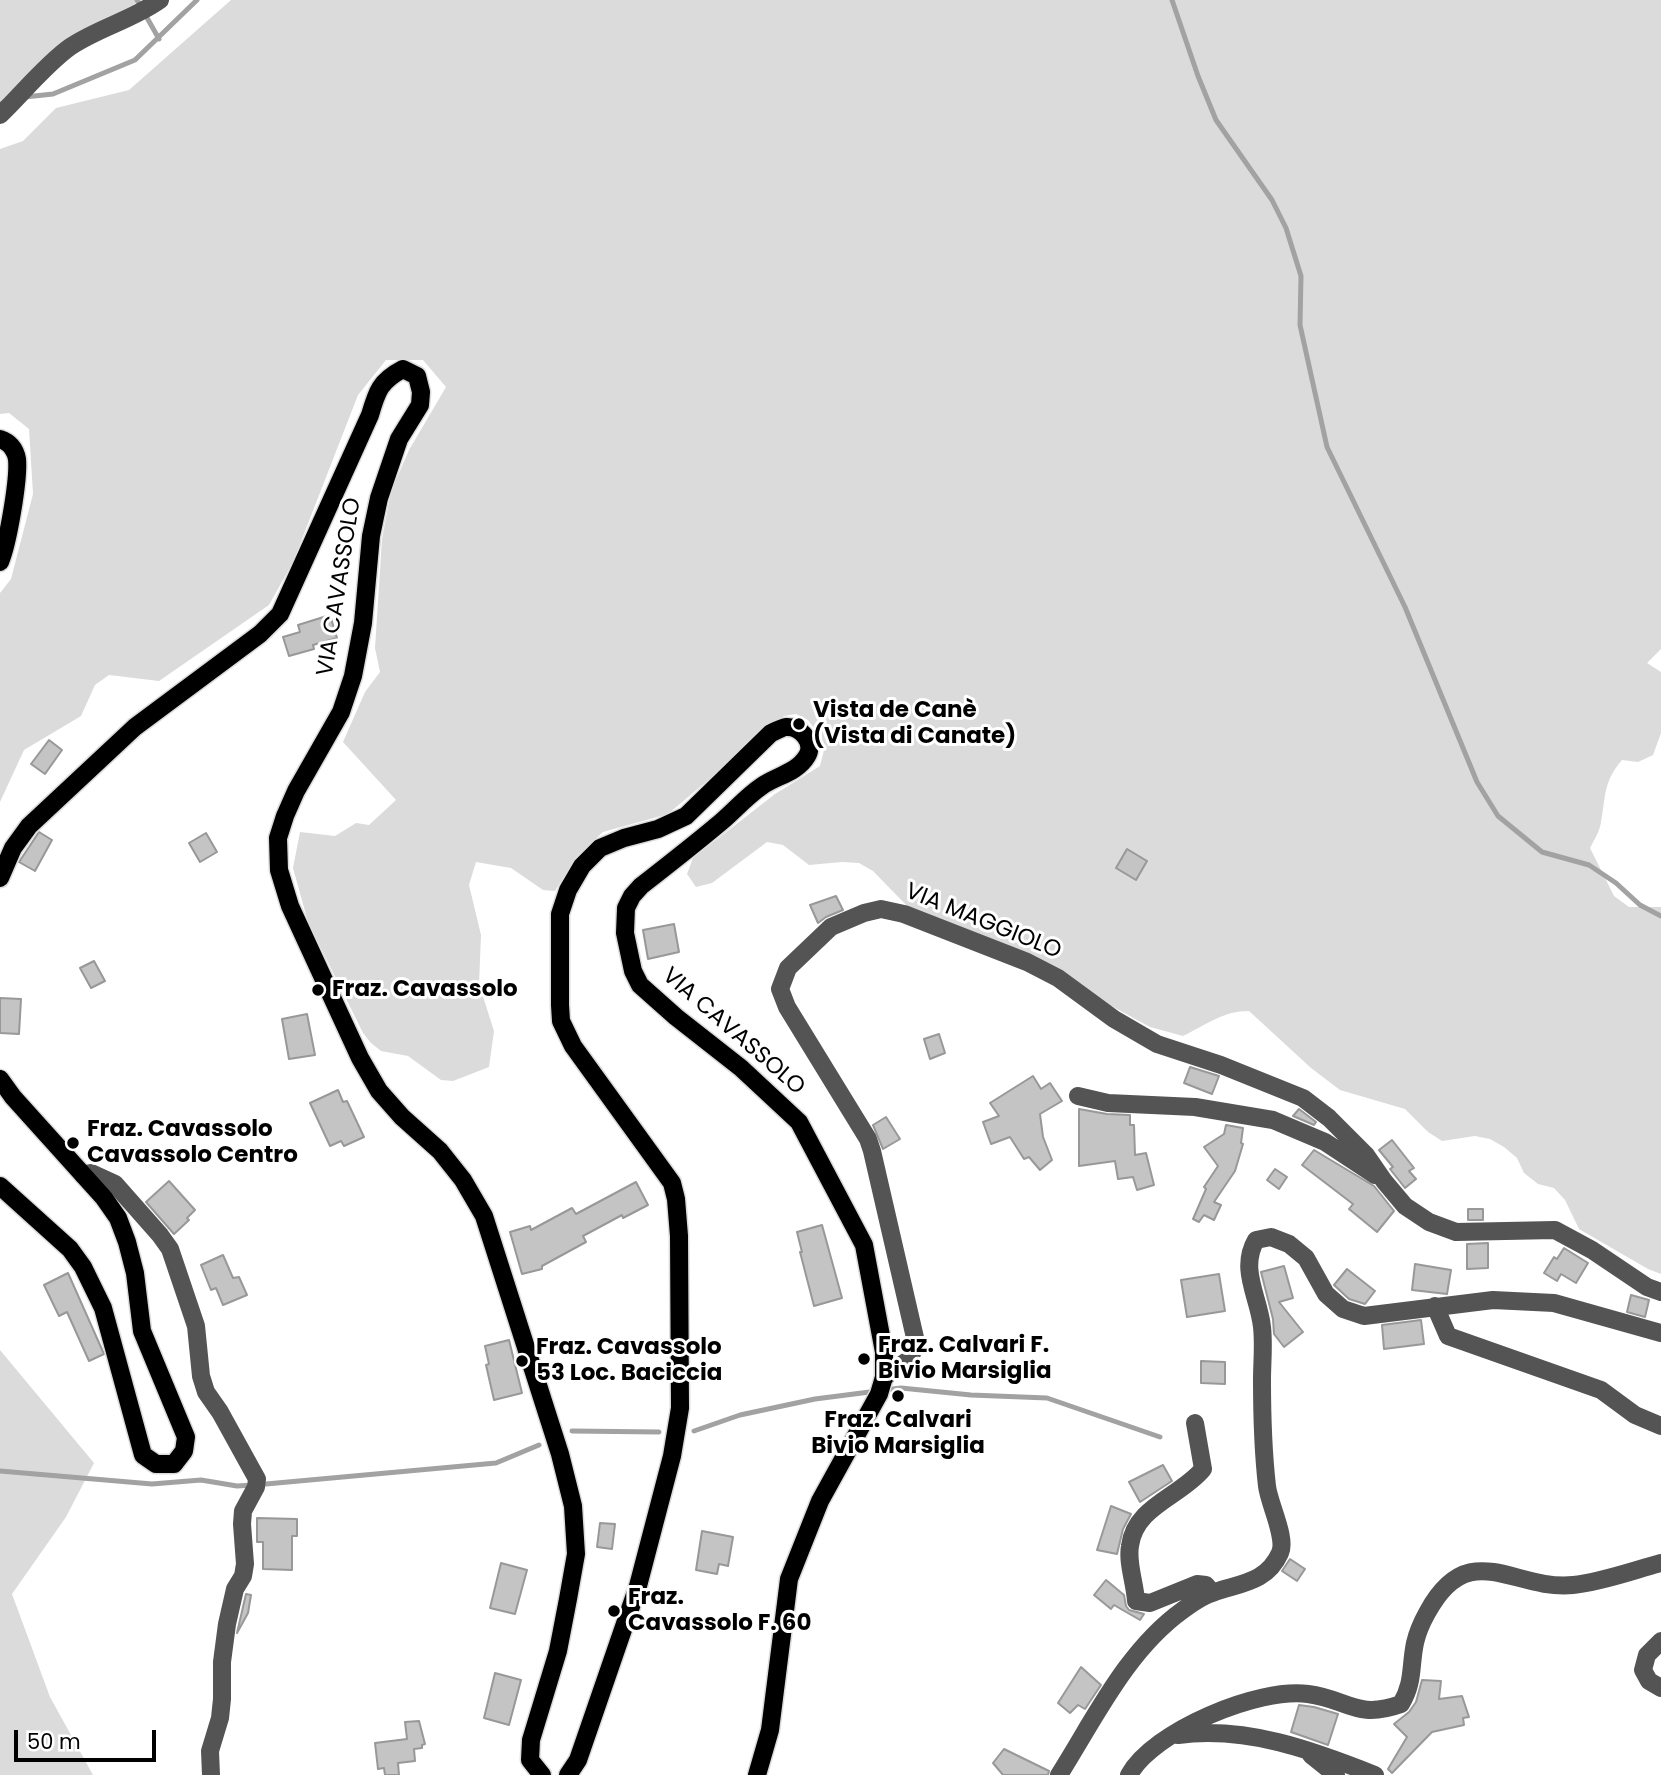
<!DOCTYPE html>
<html>
<head>
<meta charset="utf-8">
<style>
  body { margin:0 }
  #map { position:relative; width:1661px; height:1775px; overflow:hidden; background:#fff; font-family:Poppins,sans-serif }
  canvas { display:block }
  .scale { position:absolute; left:14px; top:1730px; width:142px; height:32px; box-sizing:border-box; border:4px solid #000; border-top:0; padding-left:9px; font-size:21px; line-height:24px; white-space:nowrap; color:#000; -webkit-text-stroke:5px #fff; paint-order:stroke }
</style>
</head>
<body>
<div id="map">
<canvas width="1661" height="1775"></canvas>
<div class="scale">50 m</div>
</div>
<script>
const ctx = document.querySelector('canvas').getContext('2d');
ctx.lineJoin = 'round';
function fillPath(path, color) { ctx.fillStyle = color; ctx.fill(path, 'evenodd'); }
function trace(path, color, width, dash) { ctx.strokeStyle = color; ctx.lineWidth = width; ctx.lineCap = dash ? 'butt' : 'round'; ctx.setLineDash(dash || []); ctx.stroke(path); }
function label(font, color, halo, rows, align = 'center') {
  ctx.font = font + ' Poppins,sans-serif'; ctx.lineWidth = 6; ctx.setLineDash([]); ctx.textBaseline = 'middle'; ctx.strokeStyle = halo; ctx.fillStyle = color; for (const [text, x, y, turn = 0] of rows) {
    ctx.save(); ctx.translate(x, y); ctx.rotate((+turn || 0) * Math.PI / 180); ctx.textAlign = isNaN(turn) ? turn : align; if (halo) ctx.strokeText(text, 0, 0); ctx.fillText(text, 0, 0); ctx.restore();
  }
}
const green = new Path2D(`
  M0,0H142L77,35L0,104Z
  M231,0H1661V649L1647,663L1661,672V733L1653,755L1638,762L1622,760C1603,782 1606,796 1601,822C1600,831 1594,840 1590,848L1614,896L1629,907H1661V1274L1648,1269L1579,1229L1565,1200L1554,1188L1538,1184L1524,1173L1517,1158L1504,1147L1490,1139L1475,1136L1442,1141L1428,1132L1405,1109L1340,1090L1311,1068L1249,1011C1223,1011 1206,1025 1183,1036L1150,1027L1106,1003L909,908L873,871L859,863L842,862L809,865L783,845L767,842L712,883L696,887L687,874L693,858L775,794L820,766L824,750L818,734L808,720L796,714L784,716L668,814L603,832L575,858L555,891L543,890L511,868L476,862L469,885L481,935L479,984L494,1031L489,1067L453,1081L441,1080L408,1056L381,1051L371,1043L363,1033L308,922L293,868L300,832L335,836L356,823L369,825L396,800L343,742L365,692L380,672L375,648L382,539L391,491L409,450L446,387L423,360H386L358,395L293,562L269,605L159,681L109,675L95,685L81,716L24,750L0,802V593L11,579L33,494L29,429L9,413L0,414V149L23,141L56,108L129,90Z
  M0,1350L94,1463L66,1517L12,1594L50,1697L93,1775H0Z`);
const stream = new Path2D(`
  M137,0L159,39
  M1172,0L1198,76L1216,120L1272,200L1286,228L1301,276L1300,325L1327,447L1405,607L1477,782L1498,816L1542,852L1589,865L1616,883L1640,905L1661,916
  M25,97L53,94L135,60L197,0
  M572,1431L659,1432
  M694,1431L740,1415L815,1399L901,1388L971,1395L1047,1398L1160,1437
  M0,1471L152,1484L201,1480L237,1486L254,1485
  M266,1484L496,1463L539,1445`);
const building = new Path2D(`
  M330,615L337,638L313,645L314,649L289,656L283,637L300,632L298,625Z
  M49,740L62,750L45,774L31,764Z
  M39,832L52,840L35,871L19,862Z
  M206,833L217,852L200,862L189,843Z
  M1127,849L1147,861L1136,880L1116,868Z
  M836,896L843,910L826,917L818,923L810,905Z
  M674,924L679,952L648,959L643,930Z
  M94,961L105,981L91,988L80,968Z
  M0,998L21,999L19,1034L0,1033Z
  M307,1014L315,1055L289,1059L282,1019Z
  M939,1034L945,1053L930,1059L924,1039Z
  M1190,1067L1219,1076L1212,1094L1184,1083Z
  M1033,1076L1041,1089L1050,1083L1062,1101L1040,1114L1043,1137L1052,1160L1040,1170L1029,1157L1024,1159L1010,1137L991,1144L983,1122L999,1116L990,1103Z
  M338,1090L343,1102L347,1101L364,1137L344,1146L341,1141L330,1146L310,1103Z
  M1079,1109L1107,1114L1130,1115V1125H1134L1135,1155L1146,1153L1154,1185L1137,1190L1133,1177L1118,1179L1115,1161L1079,1166Z
  M1299,1109L1316,1122L1314,1125L1293,1116Z
  M886,1117L900,1139L883,1149L873,1125Z
  M1226,1125L1243,1128L1241,1143L1243,1144L1235,1171L1214,1202L1221,1205L1214,1220L1204,1215L1199,1222L1193,1219L1206,1189L1204,1187L1218,1166L1204,1147L1224,1134Z
  M1392,1140L1414,1168L1409,1171L1416,1179L1405,1188L1390,1169L1393,1167L1379,1150Z
  M1314,1150L1374,1186L1394,1211L1377,1232L1349,1209L1353,1204L1302,1165Z
  M1275,1169L1287,1177L1279,1189L1267,1180Z
  M169,1181L195,1210L187,1218L189,1220L174,1234L146,1202Z
  M636,1182L648,1205L623,1218L622,1215L583,1236L586,1242L542,1266V1269L522,1274L510,1232L530,1226L531,1230L572,1208L576,1214Z
  M1468,1209H1483V1220H1468Z
  M822,1225L842,1298L814,1306L800,1252H802L797,1232Z
  M1488,1243V1268L1467,1269V1244Z
  M1564,1248L1588,1263L1576,1283L1561,1274L1557,1281L1544,1273L1554,1257L1557,1259Z
  M223,1255L233,1278L239,1277L247,1295L223,1305L216,1288L211,1290L201,1265Z
  M1415,1264L1451,1270L1447,1294L1412,1290Z
  M1284,1266L1293,1298L1279,1302L1303,1332L1284,1347L1274,1334L1273,1319L1261,1272Z
  M1347,1269L1375,1291L1365,1304L1349,1299L1334,1285Z
  M68,1273L104,1354L89,1361L67,1312L59,1316L44,1285Z
  M1219,1274L1225,1311L1187,1317L1181,1280Z
  M1631,1295L1649,1300L1645,1317L1627,1312Z
  M1421,1320L1424,1344L1384,1349L1382,1325Z
  M509,1340L522,1393L494,1400L486,1365L489,1364L485,1346Z
  M1201,1361L1225,1362V1384L1201,1383Z
  M1163,1465L1172,1481L1140,1502L1129,1482Z
  M1111,1506L1131,1514L1123,1529L1117,1554L1097,1550Z
  M257,1518L297,1519V1536H292V1570L263,1569V1542H257Z
  M600,1523L615,1524L612,1549L597,1547Z
  M702,1531L733,1537L728,1566L719,1564L717,1574L696,1570Z
  M1290,1559L1305,1569L1297,1581L1282,1571Z
  M501,1563L527,1570L515,1614L490,1608Z
  M1106,1580L1124,1595L1126,1606L1129,1610L1144,1614L1140,1620L1114,1605L1111,1609L1094,1595Z
  M246,1594L251,1595L248,1613L237,1633Z
  M1081,1667L1101,1685L1085,1709L1078,1705L1070,1713L1058,1703Z
  M495,1673L521,1680L509,1725L484,1718Z
  M1422,1680L1441,1681L1439,1699L1462,1696L1469,1717L1463,1718L1464,1725L1432,1732L1392,1773L1388,1769L1407,1737L1394,1724L1409,1712L1416,1702Z
  M1299,1705L1314,1707L1338,1714L1328,1745L1291,1732Z
  M419,1721L425,1744L422,1745V1748L414,1749L415,1761L398,1763L399,1775H385L384,1768L378,1769L375,1743L407,1739L405,1722Z
  M1004,1749L1049,1771L1048,1775H1003L993,1763Z`);
const minor = new Path2D(`
  M0,115C21,95 46,64 70,47C98,28 132,20 160,0
  M1078,1096L1108,1103L1195,1107L1273,1120L1325,1142L1375,1175
  M83,1175L91,1173L115,1184L160,1235L170,1249L196,1326L201,1376L206,1392L220,1412L257,1479L256,1487L243,1511L242,1524L245,1564L243,1576L235,1589L227,1624L222,1662V1699L220,1718L210,1751L211,1775
  M1435,1306L1448,1336L1601,1390L1635,1415L1661,1426
  M884,1377L910,1359L916,1342L872,1151L868,1139L787,1007L780,989L788,968L831,927L864,913L881,909L904,914L1027,962L1058,978L1114,1019L1157,1044L1221,1065L1303,1098L1329,1118L1366,1155L1384,1181L1405,1206L1429,1222L1456,1232L1555,1230L1592,1250L1647,1287L1661,1292
  M1195,1423L1203,1469C1180,1497 1135,1506 1130,1546C1127,1563 1135,1583 1136,1601L1150,1603L1197,1584L1206,1585L1212,1592
  M1661,1641L1647,1655L1643,1670L1649,1681L1661,1688
  M1178,1735C1247,1726 1312,1750 1375,1775
  M1311,1755L1336,1775
  M1059,1775C1095,1718 1127,1650 1183,1610C1192,1603 1204,1595 1215,1592C1242,1583 1267,1582 1280,1553C1287,1538 1269,1504 1267,1486C1263,1451 1262,1416 1262,1380C1262,1363 1264,1344 1262,1327C1259,1297 1239,1269 1256,1240L1271,1237L1289,1244L1306,1258L1326,1294L1343,1309L1364,1316L1493,1300L1554,1303L1661,1333
  M1129,1775C1153,1731 1259,1687 1308,1694C1348,1699 1356,1720 1401,1704C1414,1682 1410,1667 1415,1643C1417,1634 1422,1622 1427,1613C1469,1535 1513,1591 1573,1585C1599,1583 1635,1570 1661,1563`);
const major = new Path2D(`
  M0,439C9,442 15,448 17,459C19,479 8,543 0,562
  M0,878L13,848L29,826L135,727L260,634L280,614L370,415C377,391 380,381 403,369L417,376L421,392L420,405L399,439L379,498L371,536L363,623L353,676L341,712L296,791L285,816L278,838L279,870L290,906L360,1058L379,1091L402,1117L440,1151L463,1180L484,1216L560,1454L573,1506L576,1554L568,1599L558,1651L531,1740L530,1760L542,1775
  M0,1079L13,1097L104,1198L118,1218L127,1242L135,1273L142,1331L186,1437L184,1451L174,1464H156L143,1455L103,1308L83,1267L70,1249L0,1186
  M568,1775L578,1760L638,1586L672,1456L680,1408L679,1236L676,1199L672,1183L573,1046L561,1021L560,1005V914L568,890L582,866L600,848L624,838L658,829L686,816L771,733C776,731 781,728 786,727C801,726 815,743 807,756C797,773 776,776 762,786C747,796 735,810 721,822C695,844 668,865 641,886L632,896L626,908L625,933L633,971L640,985L676,1017L741,1068L799,1122L864,1245L884,1352V1377L879,1394L820,1501L789,1579L770,1730L757,1775`);
const markers = [
  [799,724,7,"#000"],
  [318,990,7,"#000"],
  [73,1143,7,"#000"],
  [864,1359,7,"#000"],
  [522,1361,7,"#000"],
  [898,1396,7,"#000"],
  [614,1611,7,"#000"]
];
const streetNames = [
  ["VIA CAVASSOLO",340,587,-81],
  ["VIA MAGGIOLO",983,922,22],
  ["VIA CAVASSOLO",733,1032,41]
];
const poiNames = [
  ["Vista de Canè",813,711],
  ["(Vista di Canate)",813,737],
  ["Fraz. Cavassolo",332,990],
  ["Fraz. Cavassolo",87,1130],
  ["Cavassolo Centro",87,1156],
  ["Fraz. Calvari F.",878,1346],
  ["Bivio Marsiglia",878,1372],
  ["Fraz. Cavassolo",536,1348],
  ["53 Loc. Baciccia",536,1374],
  ["Fraz. Calvari",898,1421,"center"],
  ["Bivio Marsiglia",898,1447,"center"],
  ["Fraz.",628,1598],
  ["Cavassolo F. 60",628,1624]
];
fillPath(green, '#dbdbdb');
trace(stream, '#a2a2a2', 5);
fillPath(building, '#c4c4c4');
trace(building, '#989898', 2);
trace(major, '#dbdbdb', 21);
trace(minor, '#545454', 18);
trace(major, '#000', 18);
for (const [x, y, r, color] of markers) { const dot = new Path2D(); dot.arc(x, y, r, 0, 2 * Math.PI); ctx.fillStyle = color; ctx.fill(dot); trace(dot, '#fff', 2.5); }
label('23px', '#000', '#fff', streetNames);
label('bold 23px', '#000', '#fff', poiNames, 'left');
</script>
</body>
</html>
